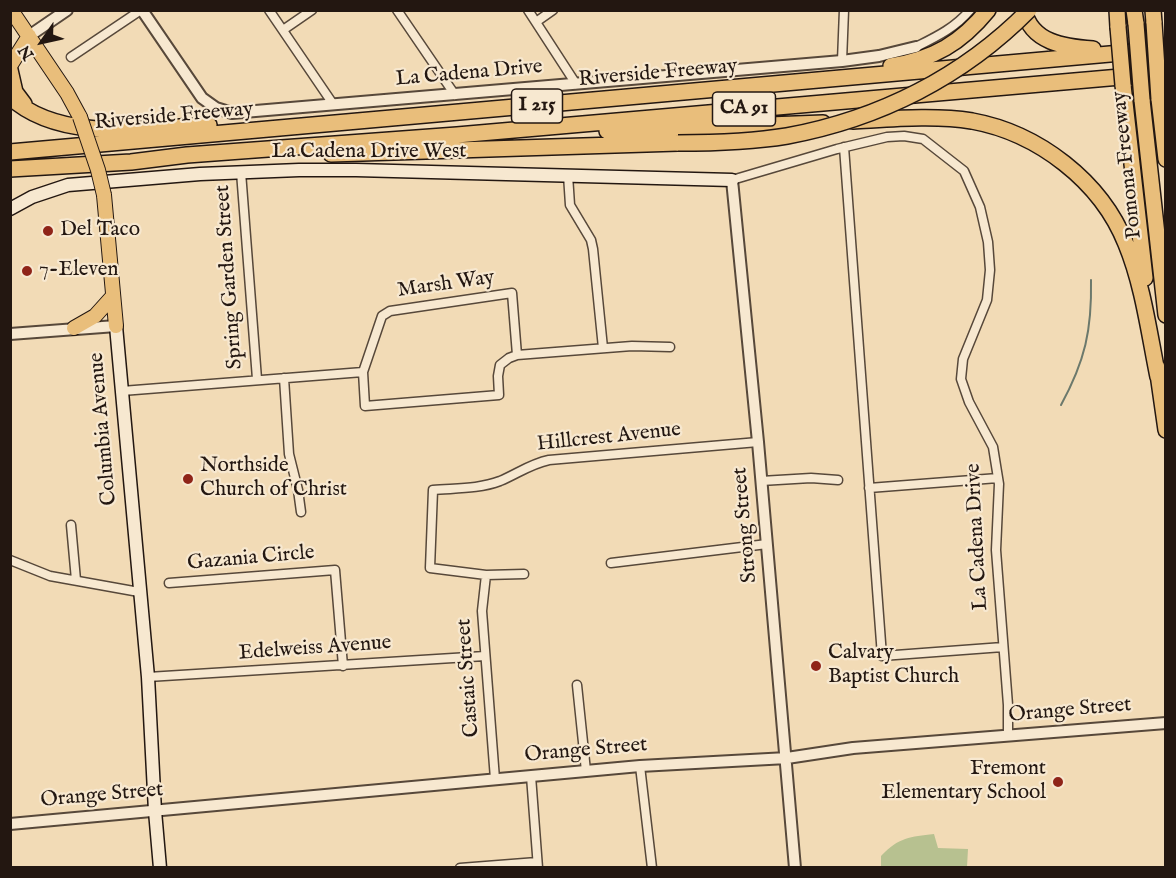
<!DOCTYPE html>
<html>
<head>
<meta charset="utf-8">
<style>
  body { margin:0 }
  #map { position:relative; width:1176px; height:878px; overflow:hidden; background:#f2dbb6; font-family:"IM FELL English",serif }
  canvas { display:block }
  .frame { position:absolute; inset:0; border:12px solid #231711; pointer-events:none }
  .north { position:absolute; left:12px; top:12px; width:60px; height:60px; -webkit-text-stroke:4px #f7e8d0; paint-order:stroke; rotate:236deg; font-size:16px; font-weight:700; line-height:24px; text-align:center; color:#231711 }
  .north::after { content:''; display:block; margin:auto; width:21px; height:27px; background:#231711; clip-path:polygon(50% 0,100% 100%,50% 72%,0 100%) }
</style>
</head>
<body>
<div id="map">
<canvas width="1176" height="878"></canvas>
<div class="frame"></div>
<div class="north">N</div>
</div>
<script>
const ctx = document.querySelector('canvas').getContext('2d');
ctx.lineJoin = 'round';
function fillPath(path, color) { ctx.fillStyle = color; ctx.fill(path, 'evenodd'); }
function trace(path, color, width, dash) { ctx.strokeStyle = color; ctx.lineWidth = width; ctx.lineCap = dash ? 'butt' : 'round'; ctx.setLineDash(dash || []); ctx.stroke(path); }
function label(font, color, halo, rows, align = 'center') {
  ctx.font = font + ' "IM FELL English",serif'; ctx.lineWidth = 4.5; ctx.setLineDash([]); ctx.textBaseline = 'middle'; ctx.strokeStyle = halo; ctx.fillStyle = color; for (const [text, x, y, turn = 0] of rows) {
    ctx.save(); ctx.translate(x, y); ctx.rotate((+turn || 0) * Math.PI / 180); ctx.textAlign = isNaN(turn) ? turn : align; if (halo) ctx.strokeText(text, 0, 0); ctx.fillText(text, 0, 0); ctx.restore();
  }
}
const green = new Path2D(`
  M934,834L938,848L968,849L967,867H881V856C899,837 910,837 934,834Z`);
const stream = new Path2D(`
  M1061,405C1085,361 1092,330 1091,280`);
const minor = new Path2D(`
  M269,10L333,104
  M397,10L455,95
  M528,10L576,84
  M536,22L553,10
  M283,30L312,10
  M916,47C936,37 955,28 970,10
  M71,57L141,10
  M842,61L844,10
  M844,147L882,656L1003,647
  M241,172L257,379
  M568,175L570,205L591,240L593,249L603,348
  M732,180L837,149L887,137L904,136L923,139L964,171L980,207L988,242L990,270L987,300L963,359L961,379L969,402L993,447L999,484L996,550L1008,705V736
  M517,355L512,293L390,311L382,316L363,372L365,406L499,395L498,376L500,365L509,358L517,355L632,346L670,347
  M284,378L289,454L298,490L301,512
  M122,391L363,372
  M761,481L811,478L838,480
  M869,488L998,478
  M71,525L76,580
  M10,560L50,576L139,592
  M611,563L767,544
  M524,574L486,575L430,568L433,490C456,488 479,489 500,481C517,474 530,464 549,460L758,442
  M486,575L482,611L495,779
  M169,583L335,570L343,666
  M148,677L485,656
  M577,685L586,771
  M640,766L652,868
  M531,776L538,868
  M460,868L537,862`);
const tertiary = new Path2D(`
  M142,10L202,98L216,108L232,113L842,61L879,56L916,47
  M29,36L67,10
  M732,180L758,442L795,868
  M10,334L116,326
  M10,824L640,766L787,758L853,748L1166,723`);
const secondary = new Path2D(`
  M10,209L32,197L68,185L200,174L299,170H356L732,180
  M116,326L148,677L155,811L160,868`);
const primary = new Path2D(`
  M11,10L67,93L80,117
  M10,66L29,36
  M104,195L116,326
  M74,328L95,316L113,296`);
const motorway = new Path2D(`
  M1024,10C1031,43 1065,47 1093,49
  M1117,10L1118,27
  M1134,10L1136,24
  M1153,10L1154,23
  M891,66C934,59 961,43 988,10
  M10,70L15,92L24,104
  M1123,85L1145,278
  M10,97C60,143 147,128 209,125
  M1159,99L1166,159
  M1142,100L1166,315
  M853,121C891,119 934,115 972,121C1038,133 1101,181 1126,244C1143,285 1149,333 1158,377
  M607,131L823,123
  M10,152L1166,49
  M331,154L678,143
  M10,169L131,162L187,155L457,135L1166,73
  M1157,367L1166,430`);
const primaryBridge = new Path2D(`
  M80,117L98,170L104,195`);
const motorwayBridge = new Path2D(`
  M1154,23L1159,99
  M1136,24L1142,100
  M1118,27L1123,85
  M678,143C714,143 751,142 787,136C879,119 963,77 1029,10`);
const markers = [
  [48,231,6,"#8f2418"],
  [27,271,6,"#8f2418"],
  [188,479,6,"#8f2418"],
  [816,666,6,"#8f2418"],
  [1058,782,6,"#8f2418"]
];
const shields = [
  [537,106,51],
  [744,109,63]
];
const shieldNames = [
  ["I 215",537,106],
  ["CA 91",744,109]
];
const streetNames = [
  ["La Cadena Drive",469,74,-5],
  ["Riverside Freeway",658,74,-5],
  ["Riverside Freeway",174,117,-5],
  ["La Cadena Drive West",369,153],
  ["Pomona Freeway",1128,165,-96],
  ["Spring Garden Street",230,277,-94],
  ["Marsh Way",446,285,-8],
  ["Columbia Avenue",104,429,-95],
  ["Hillcrest Avenue",609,438,-6],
  ["Strong Street",746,525,-95],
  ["La Cadena Drive",978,537,-93],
  ["Gazania Circle",251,559,-5],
  ["Edelweiss Avenue",315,649,-4],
  ["Castaic Street",469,678,-94],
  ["Orange Street",1070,711,-5],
  ["Orange Street",586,751,-5],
  ["Orange Street",102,796,-5]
];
const poiNames = [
  ["Del Taco",60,231],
  ["7-Eleven",39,271],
  ["Northside",200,467],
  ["Church of Christ",200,491],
  ["Calvary",828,654],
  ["Baptist Church",828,678],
  ["Fremont",1046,770,"right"],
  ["Elementary School",1046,794,"right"]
];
fillPath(green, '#b7c190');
trace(stream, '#6c796c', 2);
trace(minor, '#57483a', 11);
trace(tertiary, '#57483a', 14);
trace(secondary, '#231711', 15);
trace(primary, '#231711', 16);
trace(motorway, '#231711', 18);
trace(minor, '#f7e8d0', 8);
trace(tertiary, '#f7e8d0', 10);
trace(secondary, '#f7e8d0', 12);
trace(primary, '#e9be7b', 14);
trace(motorway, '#e9be7b', 15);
trace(primaryBridge, '#231711', 16, []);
trace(motorwayBridge, '#231711', 18, []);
trace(primaryBridge, '#e9be7b', 14);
trace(motorwayBridge, '#e9be7b', 15);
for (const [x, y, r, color] of markers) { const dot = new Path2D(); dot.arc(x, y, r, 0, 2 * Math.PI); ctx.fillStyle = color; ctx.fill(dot); trace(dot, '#f7e8d0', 2); }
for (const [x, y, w] of shields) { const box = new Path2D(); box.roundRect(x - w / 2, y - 17, w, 34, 4.5); ctx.fillStyle = '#f7e8d0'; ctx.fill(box); trace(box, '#231711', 1.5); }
label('bold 20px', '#231711', null, shieldNames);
label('21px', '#231711', '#f7e8d0', streetNames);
label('21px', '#231711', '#f7e8d0', poiNames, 'left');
</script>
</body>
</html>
